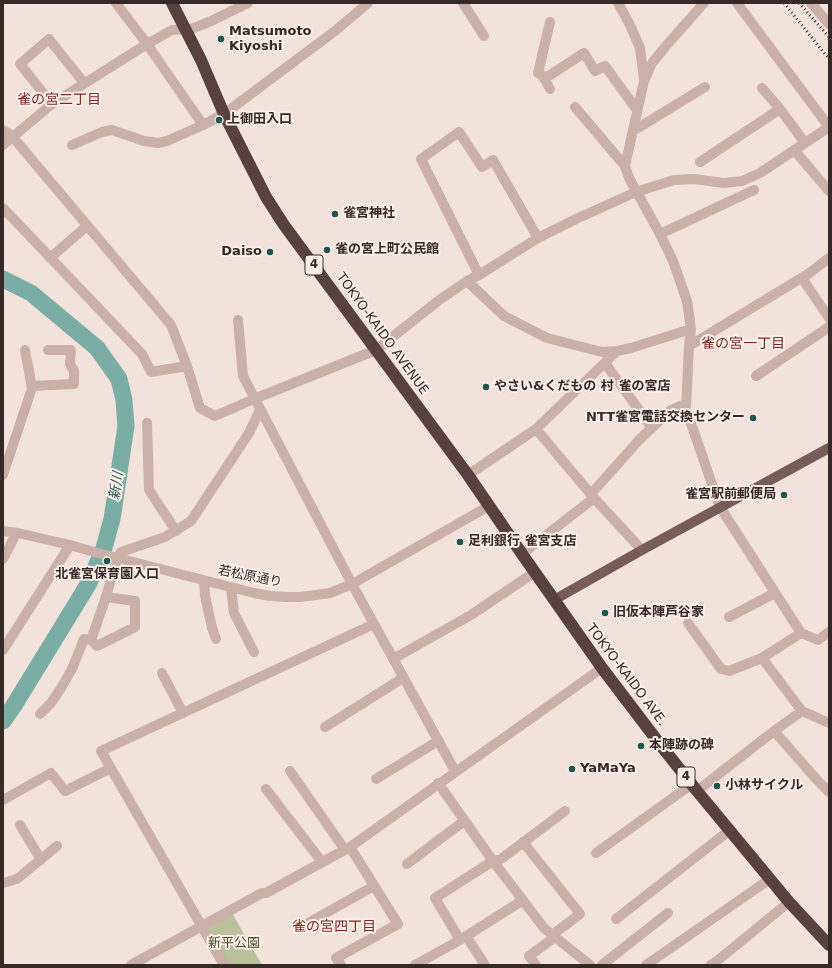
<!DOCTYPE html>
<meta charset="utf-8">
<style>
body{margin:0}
#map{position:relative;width:832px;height:968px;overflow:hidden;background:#f1e3dc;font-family:"DejaVu Sans",sans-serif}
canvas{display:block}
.frame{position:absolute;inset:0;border:4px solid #362a28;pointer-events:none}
</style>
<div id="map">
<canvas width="832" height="968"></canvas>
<div class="frame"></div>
</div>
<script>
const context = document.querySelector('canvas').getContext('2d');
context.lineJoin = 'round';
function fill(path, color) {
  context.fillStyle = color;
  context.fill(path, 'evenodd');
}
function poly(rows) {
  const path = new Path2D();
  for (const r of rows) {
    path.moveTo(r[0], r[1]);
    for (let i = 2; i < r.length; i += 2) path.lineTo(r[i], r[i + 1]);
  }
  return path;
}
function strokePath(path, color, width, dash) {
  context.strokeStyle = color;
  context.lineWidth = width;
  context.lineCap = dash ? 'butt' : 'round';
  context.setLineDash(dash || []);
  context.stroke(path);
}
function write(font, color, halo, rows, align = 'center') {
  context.font = font + ' "DejaVu Sans","Noto Sans JP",sans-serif';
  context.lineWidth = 4;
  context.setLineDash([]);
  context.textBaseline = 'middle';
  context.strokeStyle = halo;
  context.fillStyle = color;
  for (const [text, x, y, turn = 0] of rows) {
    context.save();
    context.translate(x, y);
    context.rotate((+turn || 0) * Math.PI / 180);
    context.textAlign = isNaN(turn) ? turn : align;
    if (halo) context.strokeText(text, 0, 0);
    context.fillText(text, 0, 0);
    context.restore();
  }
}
const green = poly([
 [232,913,262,965,229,965,208,928]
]);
const river = poly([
 [3,279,31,293,97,348,119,379,124,400,126,426,112,519,104,548,89,583,13,707,3,721]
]);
const minor = poly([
 [116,3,147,44,203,125],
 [463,3,484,36],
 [618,3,630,25,640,48,644,81],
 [704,3,666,46,652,63,644,81,625,166,629,178,660,234,673,261,687,301,691,329,689,346,686,409,720,507,801,633,762,658,802,711,829,723],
 [811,3,829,24],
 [544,79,584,53,595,71,605,66,637,110],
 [762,88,780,109,805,143],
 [550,89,543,76,538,73,550,22],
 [52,104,20,64,49,39,84,83],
 [575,107,625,166],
 [3,130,12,136,171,325,187,366,200,408,215,416,254,399,376,350,438,301,467,281,479,275,538,238,576,219,636,192,674,180,694,179,724,183,742,181,760,173,829,127,737,3],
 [633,131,705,87],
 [3,145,52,104,147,44,172,30,191,29,209,22,248,3],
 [72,145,102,132,112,130,144,141,158,143,167,141,203,125,224,114,335,31,368,3],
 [794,150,829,191],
 [700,162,780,109],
 [3,208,142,354,151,372,187,366],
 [660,234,754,190],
 [50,258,87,226],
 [479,275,421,159,459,132,482,167,493,160,538,238],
 [802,278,829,318],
 [467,281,504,316,547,338,602,352,617,351,631,348,691,329],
 [238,320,243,376,352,584,455,771],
 [689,346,808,274,829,258],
 [605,363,652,428],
 [756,376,829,327],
 [31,386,74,384,74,371,70,364,71,350,48,350],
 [147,423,149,490,176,531],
 [536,429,594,498,642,550],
 [3,475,32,388,25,350],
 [468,475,536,429,617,351],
 [591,494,639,440,671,410,686,404],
 [3,531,18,533,70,545,94,552,254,593,270,596,286,597,300,597,316,595,330,593,352,584,489,506],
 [522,554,594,498],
 [3,559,10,546,16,533],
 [204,581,205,595,212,628,216,639],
 [231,588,234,613,254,652],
 [729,617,775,593],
 [688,623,721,669,729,671,762,658],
 [801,633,818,640,829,632],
 [91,640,97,646,135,627,135,601,106,597],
 [3,650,70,545],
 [393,659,471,615,535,572],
 [162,673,183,713],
 [40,714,51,703,61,688,72,669,84,639,91,640,106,597,117,558,121,552,165,537,191,521,249,433,260,410],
 [325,727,403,678],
 [774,731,818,781,829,792],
 [290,771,345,850],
 [376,779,438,741],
 [438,783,493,861,544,928,555,937,590,965],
 [266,789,322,862],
 [697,791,774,731,802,711],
 [3,800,51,773,65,791,111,768],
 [20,825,41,860],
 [523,842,580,914,552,935],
 [596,853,692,784],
 [407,864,464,821],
 [3,883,17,879,57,846],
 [616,919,730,830],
 [301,927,374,886],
 [466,936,485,965],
 [460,940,435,898,493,861,501,859,565,811],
 [131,965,262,893,266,893,350,847,602,668],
 [224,965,101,751,374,624],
 [341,965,336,958,398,924,350,847],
 [415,965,460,940,523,900],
 [536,965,529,956,555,937],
 [602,965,668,913],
 [646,965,770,879],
 [711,965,717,961,789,902]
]);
const major = poly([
 [554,600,642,550,829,448]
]);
const highway = poly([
 [172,3,201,60,224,114,266,197,284,225,468,475,522,554,602,668,659,743,697,791,789,902,829,945]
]);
const rail = poly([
 [784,3,829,59],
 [799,3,829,37]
]);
const markers = [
 [221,39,4,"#1f564f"],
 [219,120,4,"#1f564f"],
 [335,214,4,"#1f564f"],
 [327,250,4,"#1f564f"],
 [270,252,4,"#1f564f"],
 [486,387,4,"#1f564f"],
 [753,418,4,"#1f564f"],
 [784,495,4,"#1f564f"],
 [460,542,4,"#1f564f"],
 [107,561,4,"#1f564f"],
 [605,613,4,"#1f564f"],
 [641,746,4,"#1f564f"],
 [572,769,4,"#1f564f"],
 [717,786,4,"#1f564f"]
];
const shields = [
 [314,265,18],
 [686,777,18]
];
const shieldNames = [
 ["4",314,265],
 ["4",686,777]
];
const poiNames = [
 ["Matsumoto",229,32],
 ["Kiyoshi",229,47],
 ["上御田入口",227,120],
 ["雀宮神社",343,214],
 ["雀の宮上町公民館",335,250],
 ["Daiso",262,252,"right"],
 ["やさい&くだもの 村 雀の宮店",494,387],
 ["NTT雀宮電話交換センター",745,418,"right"],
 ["雀宮駅前郵便局",776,495,"right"],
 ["足利銀行 雀宮支店",468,542],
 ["北雀宮保育園入口",107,575,"center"],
 ["旧仮本陣芦谷家",613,613],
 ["本陣跡の碑",649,746],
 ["YaMaYa",580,769],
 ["小林サイクル",725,786]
];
const streetNames = [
 ["TOKYO-KAIDO AVENUE",382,334,54],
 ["若松原通り",250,577,11],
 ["TOKYO-KAIDO AVE.",626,675,53]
];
const parkNames = [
 ["新平公園",234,944]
];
const neighbourhoodNames = [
 ["雀の宮二丁目",59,100],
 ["雀の宮一丁目",743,344],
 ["雀の宮四丁目",334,927]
];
const waterNames = [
 ["新川",117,486,-81]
];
fill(green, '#bbc09c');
strokePath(river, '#7cada5', 17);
strokePath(minor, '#c9b0a8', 10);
strokePath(major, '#775d5a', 10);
strokePath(highway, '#57423f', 12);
strokePath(rail, '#362a28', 3, [1, 3]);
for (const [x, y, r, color] of markers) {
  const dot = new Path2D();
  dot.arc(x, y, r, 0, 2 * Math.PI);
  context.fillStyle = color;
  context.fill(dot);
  strokePath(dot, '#f9eee8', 1.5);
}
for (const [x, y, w] of shields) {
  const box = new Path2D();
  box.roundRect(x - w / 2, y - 10, w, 20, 3);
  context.fillStyle = '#f9eee8';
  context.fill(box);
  strokePath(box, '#362a28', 1);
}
write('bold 12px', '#362a28', null, shieldNames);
write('bold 13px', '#362a28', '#f9eee8', poiNames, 'left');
write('13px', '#362a28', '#f9eee8', streetNames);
write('13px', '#4d532c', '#f9eee8', parkNames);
write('14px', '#832723', '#f9eee8', neighbourhoodNames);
write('italic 14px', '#1f564f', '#f9eee8', waterNames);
</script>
